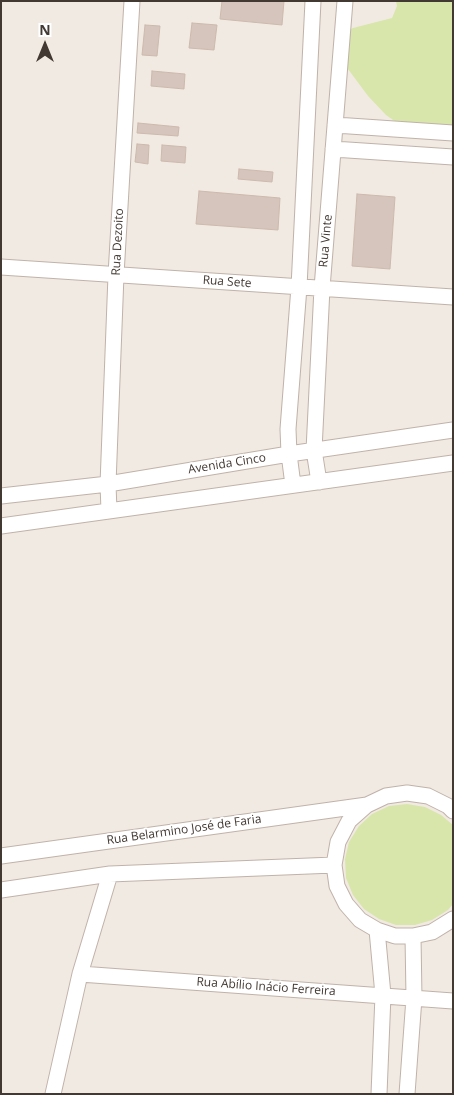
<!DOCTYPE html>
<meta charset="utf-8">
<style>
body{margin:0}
#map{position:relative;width:454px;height:1095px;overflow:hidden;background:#f1eae3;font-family:"Open Sans",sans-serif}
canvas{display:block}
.frame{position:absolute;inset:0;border:2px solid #433933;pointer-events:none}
.north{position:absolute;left:20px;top:20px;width:50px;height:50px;-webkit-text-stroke:4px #fff;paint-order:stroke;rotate:0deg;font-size:14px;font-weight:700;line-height:20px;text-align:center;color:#433933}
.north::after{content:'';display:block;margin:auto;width:18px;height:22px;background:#433933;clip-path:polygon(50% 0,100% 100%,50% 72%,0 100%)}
</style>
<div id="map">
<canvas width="454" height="1095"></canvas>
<div class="frame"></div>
<div class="north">N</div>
</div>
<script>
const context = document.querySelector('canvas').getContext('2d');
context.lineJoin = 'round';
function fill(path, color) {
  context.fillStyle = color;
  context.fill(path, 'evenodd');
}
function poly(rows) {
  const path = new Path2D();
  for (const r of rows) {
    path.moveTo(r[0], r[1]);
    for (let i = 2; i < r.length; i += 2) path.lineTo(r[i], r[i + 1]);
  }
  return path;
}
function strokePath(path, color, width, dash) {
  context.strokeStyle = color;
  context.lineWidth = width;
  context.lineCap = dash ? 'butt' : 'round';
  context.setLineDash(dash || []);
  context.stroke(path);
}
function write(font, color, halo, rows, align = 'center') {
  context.font = font + ' "Open Sans",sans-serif';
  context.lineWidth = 4;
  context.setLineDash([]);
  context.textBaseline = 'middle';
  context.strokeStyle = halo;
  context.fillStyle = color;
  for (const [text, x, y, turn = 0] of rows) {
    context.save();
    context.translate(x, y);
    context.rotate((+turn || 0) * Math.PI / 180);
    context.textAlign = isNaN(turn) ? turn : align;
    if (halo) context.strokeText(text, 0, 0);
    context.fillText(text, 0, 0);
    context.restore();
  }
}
const green = poly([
 [396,1,453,1,453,127,400,125,386,115,368,96,342,61,341,35,353,28,392,18,397,6],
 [407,804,425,807,441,815,453,825,453,904,448,910,432,920,415,925,396,925,379,919,364,909,353,895,346,878,345,859,349,842,359,826,372,814,389,806]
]);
const building = poly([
 [222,1,284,1,282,25,220,19,222,1],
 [192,23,217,25,214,50,189,48,192,23],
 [145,25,160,26,157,56,142,55,145,25],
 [152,71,185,74,184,89,151,86,152,71],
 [138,123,179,127,178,136,137,133,138,123],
 [137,144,149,145,148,164,135,162,137,144],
 [162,145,186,147,185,163,161,161,162,145],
 [239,169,273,172,272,182,238,179,239,169],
 [199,191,280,198,278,230,196,224,199,191],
 [357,194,395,197,390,269,352,266,357,194]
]);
const minor = poly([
 [335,125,453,133],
 [333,149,453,157],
 [1,267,453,297],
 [319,482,314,450,322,288,345,1],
 [293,485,289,454,288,429,299,287,313,1],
 [1,496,108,484,289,454,453,430],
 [109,511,108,484,116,275,132,1],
 [1,526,453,463],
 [453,811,448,806,428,796,407,793,386,796,367,805,349,821,338,842,334,865,337,886,346,904,360,920,377,930,395,936,413,936,432,932,453,919],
 [1,856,367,805],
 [1,890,110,874,334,865],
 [377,930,383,995,379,1094],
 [80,974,453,1001],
 [53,1094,80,974,110,874],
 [407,1094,414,998,413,936]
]);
const streetNames = [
 ["Rua Vinte",326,241,-85],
 ["Rua Dezoito",118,242,-87],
 ["Rua Sete",227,282,4],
 ["Avenida Cinco",227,464,-9],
 ["Rua Belarmino José de Faria",184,830,-8],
 ["Rua Abílio Inácio Ferreira",266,987,4]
];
fill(green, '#d9e6ab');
fill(building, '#d6c5bc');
strokePath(building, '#cdb9ac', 1);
strokePath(minor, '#c0b2a9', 17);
strokePath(minor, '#fff', 15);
write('12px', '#433933', '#fff', streetNames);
</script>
